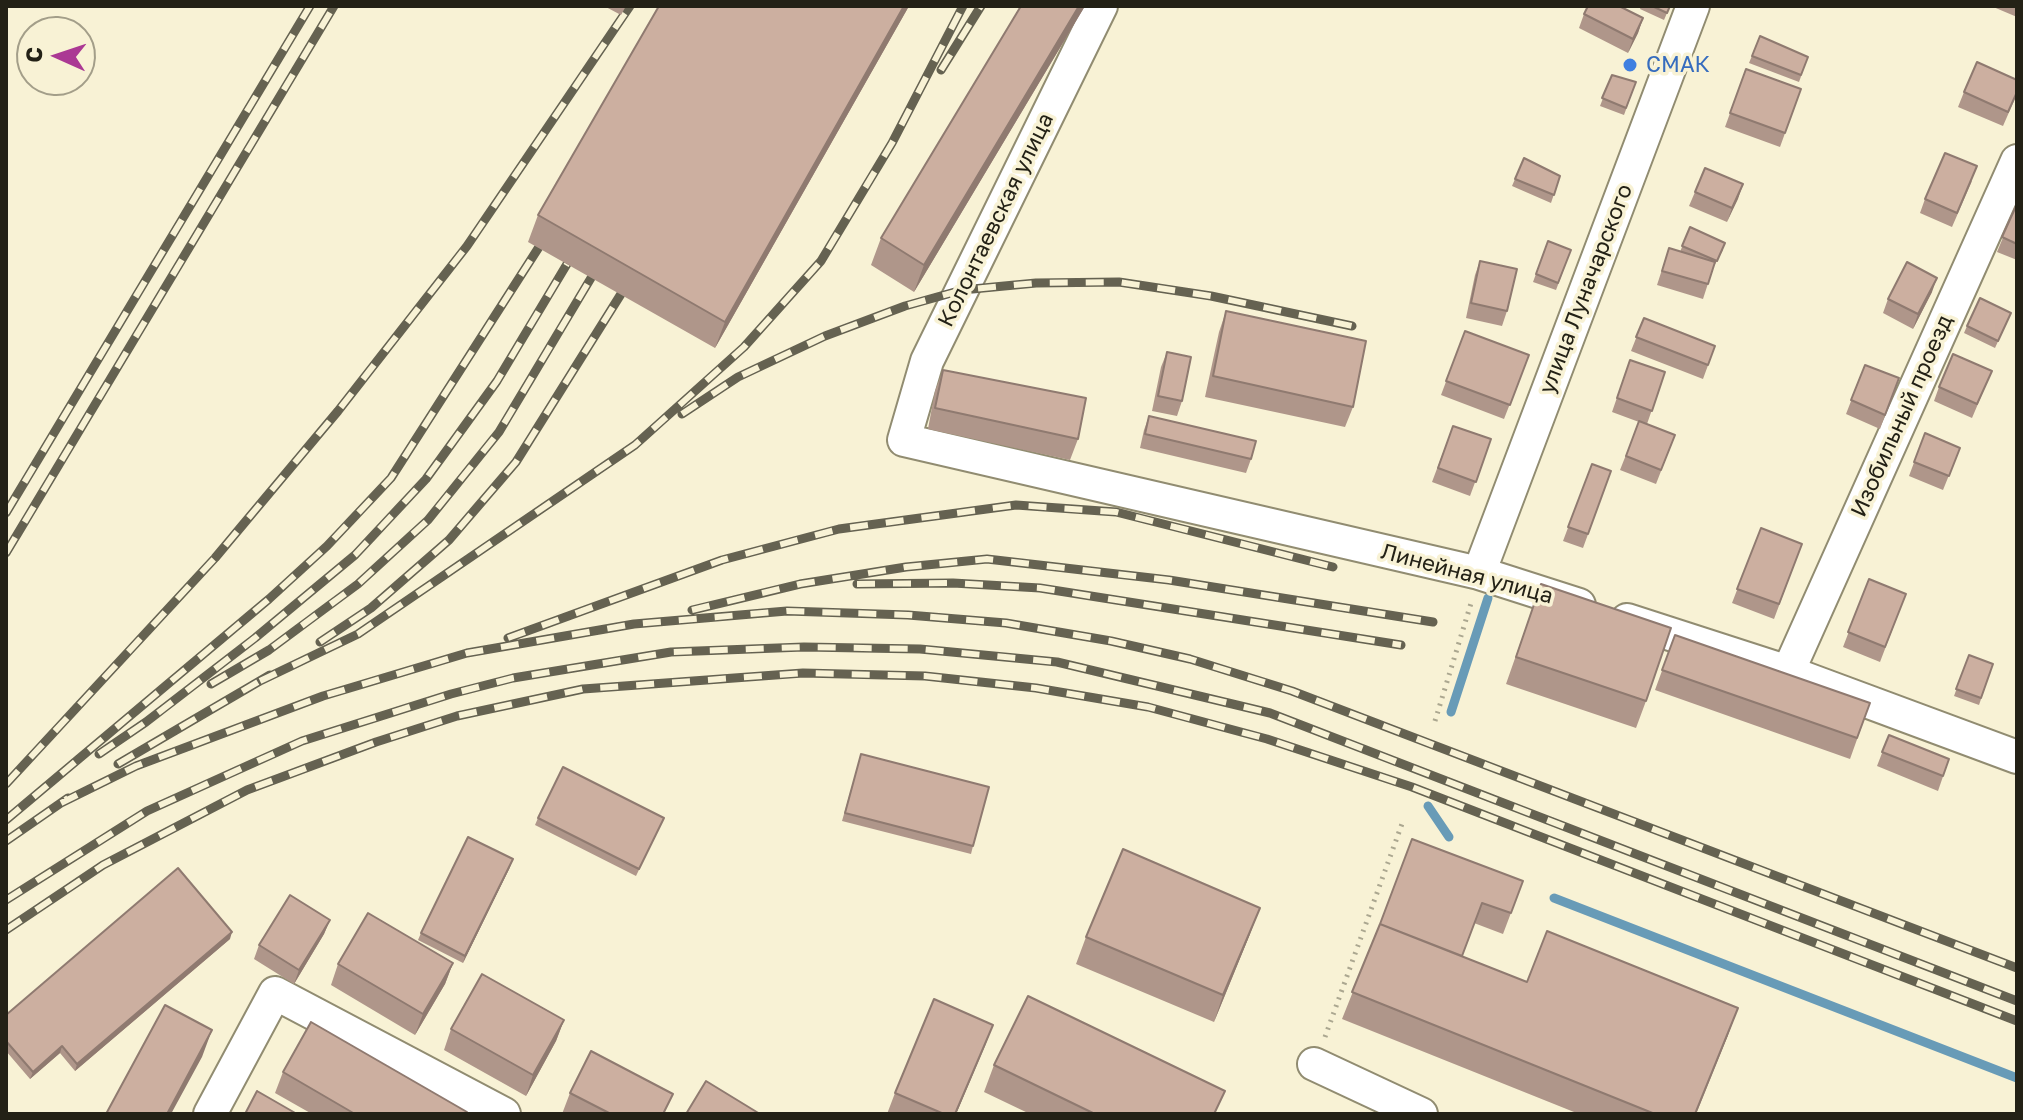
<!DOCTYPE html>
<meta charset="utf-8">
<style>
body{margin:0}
#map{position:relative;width:2023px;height:1120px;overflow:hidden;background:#f8f2d5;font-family:"Golos Text",sans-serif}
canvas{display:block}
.frame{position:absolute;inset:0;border:8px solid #232116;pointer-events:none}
.north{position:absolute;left:16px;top:16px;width:80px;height:80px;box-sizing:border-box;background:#f8f2d5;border:2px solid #a39e89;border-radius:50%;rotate:273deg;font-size:22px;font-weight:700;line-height:32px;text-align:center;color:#232116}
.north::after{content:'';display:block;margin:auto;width:28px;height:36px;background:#ab3994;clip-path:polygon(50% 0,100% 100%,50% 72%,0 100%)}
</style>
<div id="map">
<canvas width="2023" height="1120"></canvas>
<div class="frame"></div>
<div class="north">С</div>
</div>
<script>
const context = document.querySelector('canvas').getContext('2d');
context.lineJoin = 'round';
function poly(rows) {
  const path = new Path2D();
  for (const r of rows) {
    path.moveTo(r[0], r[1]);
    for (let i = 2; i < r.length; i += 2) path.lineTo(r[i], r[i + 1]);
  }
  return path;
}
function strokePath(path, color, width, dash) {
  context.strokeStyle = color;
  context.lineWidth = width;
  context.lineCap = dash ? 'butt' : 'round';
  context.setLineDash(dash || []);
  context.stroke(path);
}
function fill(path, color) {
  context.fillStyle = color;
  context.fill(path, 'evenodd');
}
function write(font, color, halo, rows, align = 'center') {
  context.font = font + ' "Golos Text",sans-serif';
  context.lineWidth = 7;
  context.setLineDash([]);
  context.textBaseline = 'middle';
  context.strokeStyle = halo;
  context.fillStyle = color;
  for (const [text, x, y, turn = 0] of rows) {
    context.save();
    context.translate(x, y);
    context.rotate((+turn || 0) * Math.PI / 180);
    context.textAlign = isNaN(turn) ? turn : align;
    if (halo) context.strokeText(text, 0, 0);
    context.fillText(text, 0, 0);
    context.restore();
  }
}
const stream = poly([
 [1451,712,1488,598],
 [1428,806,1449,837],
 [1554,898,2017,1078]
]);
const path = poly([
 [1435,721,1472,600],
 [1325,1037,1403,821]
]);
const minor = poly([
 [1101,6,927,361,904,440,1479,573,1579,605],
 [1479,573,1693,6],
 [1627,620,1788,672,2017,757],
 [1788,672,2017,161],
 [1314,1064,1421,1114],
 [210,1114,275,993,504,1114]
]);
const rail = poly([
 [941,70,981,6],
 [682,414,738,377,825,336,905,306,962,290,1036,283,1119,282,1211,296,1352,326],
 [6,513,310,6],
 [6,553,334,6],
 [857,584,953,583,1040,588,1401,645],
 [692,610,800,584,906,567,987,559,1169,580,1433,622],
 [508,638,722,560,839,529,1016,505,1116,512,1333,567],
 [320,642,371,608,449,540,516,462,621,294],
 [260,681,358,634,635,445,744,347,821,261,892,143,963,6],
 [211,684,269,650,358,584,428,520,499,432,591,278],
 [99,754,146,722,255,638,355,555,426,479,497,381,567,264],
 [118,764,270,675],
 [6,784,215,558,338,411,467,246,630,6],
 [61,803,136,766,323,696,467,653,634,624,787,611,908,615,1006,623,1111,641,1190,659,1292,691,2017,968],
 [6,820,269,599,327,546,391,478,539,247],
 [6,841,68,798],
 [6,900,147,811,302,741,451,694,513,678,671,652,804,647,920,649,1057,662,1270,713,2017,1001],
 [6,930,103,865,247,790,376,742,457,716,583,689,803,673,925,676,1036,688,1148,707,1267,739,1412,787,2017,1021]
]);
const wall = poly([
 [604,6,626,6,621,15],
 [909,6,715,348,528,242,538,215],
 [1021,6,1085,6,914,292,871,265,881,238],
 [1641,6,1670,6,1664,20,1640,9],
 [1991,6,2017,6,2017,17],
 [1584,14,1643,18,1638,33,1628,53,1579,28],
 [1760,36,1808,57,1799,82,1749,63],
 [1746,69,1801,89,1780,147,1725,127],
 [1612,75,1636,82,1624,115,1600,106],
 [1964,92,2017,94,2003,126,1958,107],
 [1524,158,1560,176,1551,203,1512,186],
 [1972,181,1952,227,1920,213,1925,199],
 [1743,184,1727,222,1689,206,1695,192],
 [2017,204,2017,260,1997,252],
 [1690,227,1723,250,1713,268,1703,299,1657,285,1669,248,1680,252],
 [1548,241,1571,250,1556,290,1533,282],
 [1480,261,1507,311,1502,326,1466,318,1475,275],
 [1932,292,1913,329,1883,313,1888,299],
 [1226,311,1353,407,1345,427,1205,397,1219,332],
 [2011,313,1995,348,1964,333,1967,326],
 [1644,318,1715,346,1703,379,1631,351],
 [1465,331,1529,355,1504,419,1441,395],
 [1167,352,1182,401,1177,416,1152,411,1161,367],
 [1630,360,1665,372,1647,424,1675,435,1656,484,1620,470,1639,422,1612,412],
 [1865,365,1899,378,1880,429,1846,414],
 [943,370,1078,439,1070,460,928,429,935,391],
 [1992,371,1972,418,1934,401,1939,387],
 [1149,416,1251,459,1246,473,1140,448,1144,430],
 [1453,426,1491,439,1470,496,1432,482],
 [1925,433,1960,448,1943,490,1909,476],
 [1592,464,1611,471,1583,548,1563,541],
 [1761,528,1802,544,1774,619,1732,603],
 [1869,579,1906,594,1880,662,1843,647],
 [1541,584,1646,701,1636,728,1506,684],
 [1675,635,1870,703,1850,759,1655,690],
 [1969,655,1993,664,1979,705,1954,696],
 [1889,735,1949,759,1938,791,1877,766],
 [861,754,973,846,971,854,842,821],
 [538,818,664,818,636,876,535,825],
 [510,867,463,963,418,940,421,933],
 [1523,881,1503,934,1474,923,1462,956,1527,982,1728,1035,1696,1114,1579,1114,1342,1019,1380,924],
 [330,920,324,934,294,984,254,959,259,945],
 [1250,934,1214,1022,1076,964,1086,937],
 [230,939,75,1071,60,1053,30,1079,6,1051,6,1015],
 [453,963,445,984,415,1035,331,985,338,964],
 [564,1020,556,1041,526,1096,444,1050,451,1029],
 [993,1025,956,1114,887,1114,895,1093],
 [994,1065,1217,1114,1030,1114,984,1092],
 [283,1072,466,1114,312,1114,275,1093],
 [570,1093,666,1114,562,1114]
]);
const shadedWall = poly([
 [904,6,909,6,715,348,725,322],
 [1079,6,1085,6,914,292,924,265],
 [1643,18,1638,33,1628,53,1633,39],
 [1743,184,1738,199,1727,222,1732,208],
 [1937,278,1932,292,1913,329,1918,314],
 [513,859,510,867,463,963,465,956],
 [1260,908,1250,934,1214,1022,1223,995],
 [330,920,324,934,294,984,299,970],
 [232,932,230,939,75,1071,77,1064],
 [453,963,445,984,415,1035,423,1014],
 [1738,1008,1728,1035,1695,1114],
 [564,1020,556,1041,526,1096,533,1075],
 [993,1025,985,1046,956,1114,955,1114],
 [212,1030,202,1057,171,1114,167,1114],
 [62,1046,60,1053,30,1079,33,1072]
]);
const building = poly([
 [659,6,904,6,725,322,538,215,659,6],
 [1021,6,1079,6,924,265,881,238,1021,6],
 [1588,6,1619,6,1643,18,1633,39,1584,14,1588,6],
 [1652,6,1670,6,1667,13,1652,6],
 [1760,36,1808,57,1801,75,1752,56,1760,36],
 [1977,62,2017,80,2017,92,2008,112,1964,92,1977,62],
 [1746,69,1801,89,1785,133,1730,113,1746,69],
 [1612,75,1636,82,1626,108,1602,98,1612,75],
 [1945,153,1977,166,1957,213,1925,199,1945,153],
 [1524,158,1560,176,1554,195,1515,179,1524,158],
 [1705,168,1743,184,1732,208,1695,192,1705,168],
 [2017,204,2017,244,2002,237,2017,204],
 [1690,227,1725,243,1717,261,1682,246,1690,227],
 [1548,241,1571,250,1558,283,1536,274,1548,241],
 [1669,248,1715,262,1708,284,1662,271,1669,248],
 [1480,261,1517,269,1507,311,1471,303,1480,261],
 [1907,262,1937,278,1918,314,1888,299,1907,262],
 [1980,298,2011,313,1998,341,1967,326,1980,298],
 [1226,311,1366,341,1353,407,1213,376,1226,311],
 [1644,318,1715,346,1708,365,1636,337,1644,318],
 [1465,331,1529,355,1510,405,1446,381,1465,331],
 [1167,352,1191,357,1182,401,1158,396,1167,352],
 [1953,354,1992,371,1977,404,1939,387,1953,354],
 [1630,360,1665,372,1652,411,1617,398,1630,360],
 [1865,365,1899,378,1885,415,1851,400,1865,365],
 [943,370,1086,398,1078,439,935,408,943,370],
 [1149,416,1256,441,1251,459,1145,434,1149,416],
 [1639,421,1675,435,1661,470,1626,456,1639,421],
 [1453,426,1491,439,1476,482,1438,468,1453,426],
 [1925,433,1960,448,1949,476,1914,462,1925,433],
 [1592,464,1611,471,1588,534,1568,527,1592,464],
 [1761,528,1802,544,1779,604,1737,589,1761,528],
 [1869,579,1906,594,1885,647,1848,632,1869,579],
 [1541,584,1671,628,1646,701,1516,657,1541,584],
 [1675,635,1870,703,1857,738,1662,670,1675,635],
 [1969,655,1993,664,1981,698,1956,689,1969,655],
 [1889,735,1949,759,1943,776,1882,752,1889,735],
 [861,754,989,787,973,846,845,813,861,754],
 [563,767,664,818,639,869,538,818,563,767],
 [468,837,513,859,465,956,421,933,468,837],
 [1412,839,1523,881,1511,913,1482,903,1462,956,1380,924,1412,839],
 [1123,849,1260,908,1223,995,1086,937,1123,849],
 [178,868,232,932,77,1064,62,1046,33,1072,6,1041,6,1015,178,868],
 [290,895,330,920,299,970,259,945,290,895],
 [368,913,453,963,423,1014,338,964,368,913],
 [1380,924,1527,982,1547,931,1738,1008,1695,1114,1655,1114,1352,992,1380,924],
 [482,974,564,1020,533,1075,451,1029,482,974],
 [1028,996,1225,1091,1214,1114,1095,1114,994,1065,1028,996],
 [934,999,993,1025,955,1114,944,1114,895,1093,934,999],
 [165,1005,212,1030,167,1114,106,1114,165,1005],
 [311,1022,467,1112,466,1114,355,1114,283,1072,311,1022],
 [591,1051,673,1094,663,1114,611,1114,570,1093,591,1051],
 [706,1081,760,1114,686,1114,706,1081],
 [257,1091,297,1114,245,1114,257,1091]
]);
const markers = [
 [1630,65,8,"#3f7fe0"]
];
const shopNames = [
 ["СМАК",1646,65]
];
const streetNames = [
 ["Колонтаевская улица",996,220,-64],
 ["улица Луначарского",1586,289,-69],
 ["Изобильный проезд",1902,416,-66],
 ["Линейная улица",1467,574,15]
];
strokePath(stream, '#689bb7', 9);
strokePath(minor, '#918c71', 36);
strokePath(path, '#aba790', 5, [2, 6]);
strokePath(minor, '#fff', 32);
strokePath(rail, '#656251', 9);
strokePath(rail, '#f8f2d5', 6, [18]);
fill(wall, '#af968a');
fill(shadedWall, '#8f7a70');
fill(building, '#ccafa0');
strokePath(building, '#8f7a70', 2);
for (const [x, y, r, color] of markers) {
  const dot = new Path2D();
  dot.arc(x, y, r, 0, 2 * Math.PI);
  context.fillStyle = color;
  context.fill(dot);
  strokePath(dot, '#f8f2d5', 3);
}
write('22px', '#366cbe', '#f8f2d5', shopNames, 'left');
write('22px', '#232116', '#f8f2d5', streetNames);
</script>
